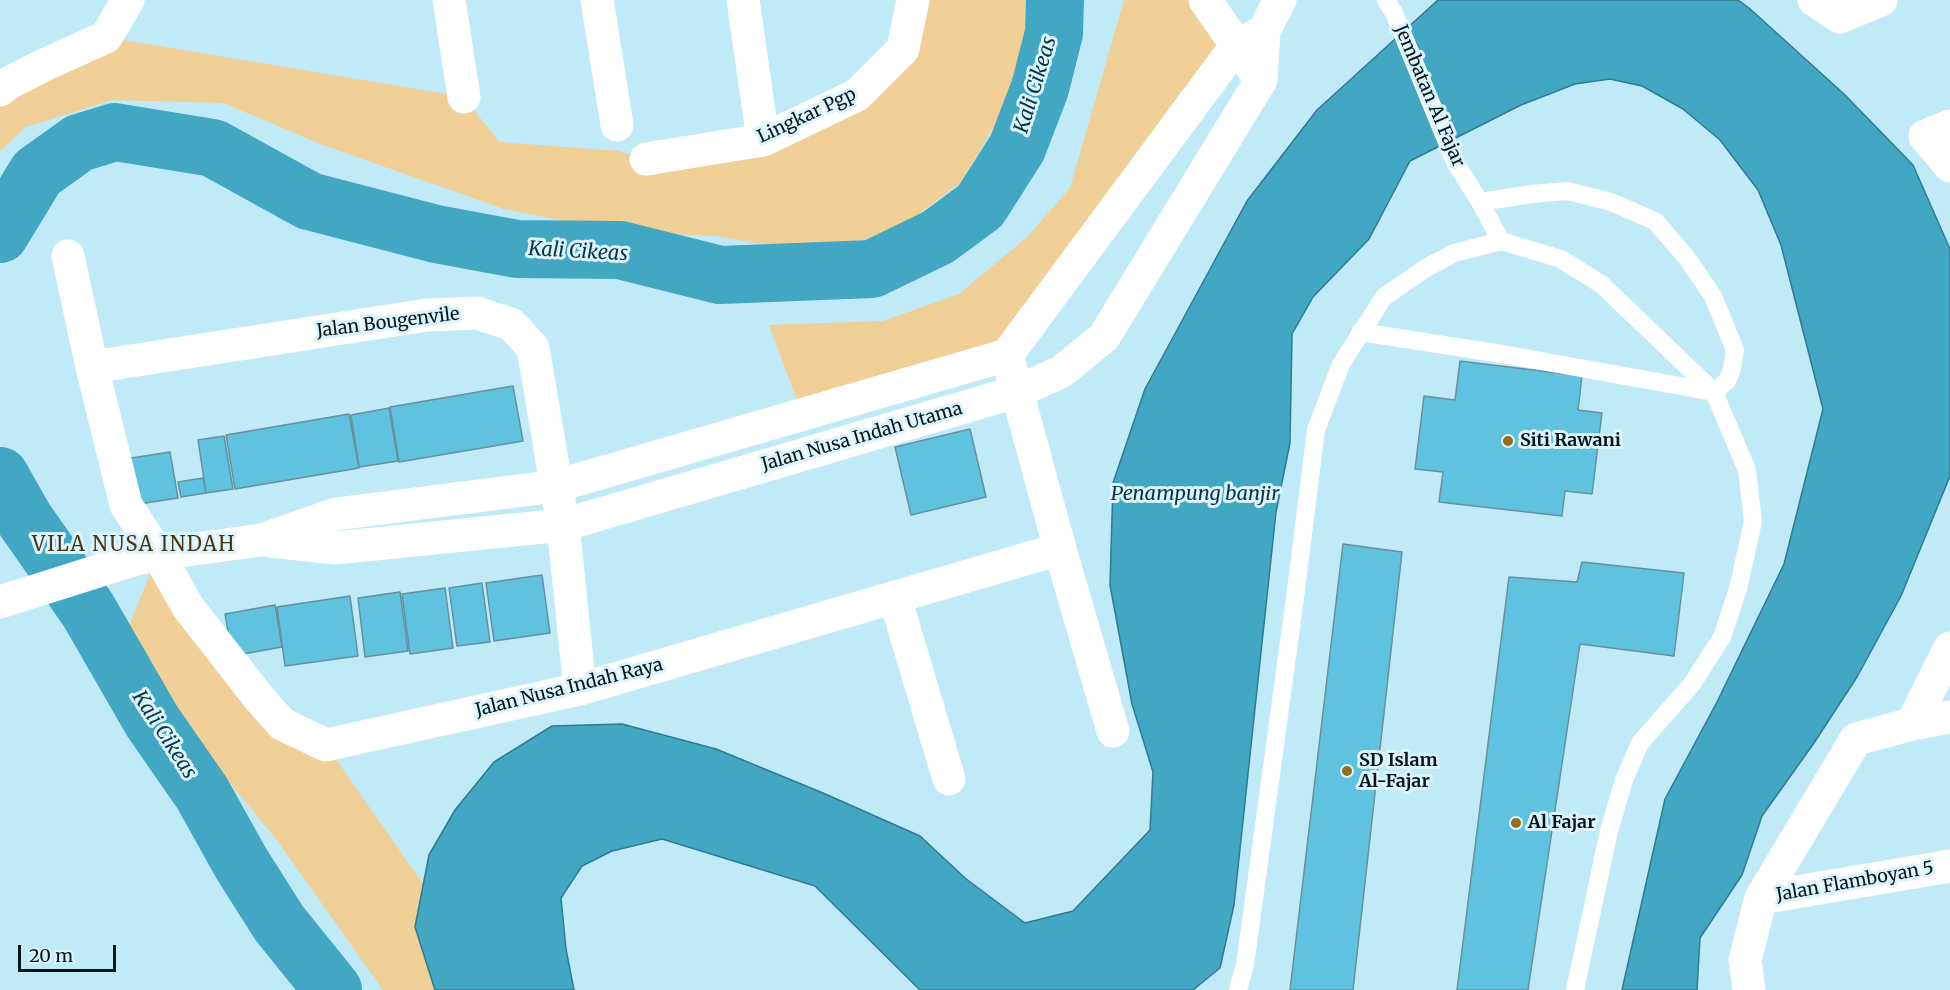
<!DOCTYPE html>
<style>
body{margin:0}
#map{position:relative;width:1950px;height:990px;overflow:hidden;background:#c0eaf8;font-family:Merriweather,serif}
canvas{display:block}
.scale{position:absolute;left:18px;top:945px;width:98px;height:27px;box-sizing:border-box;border:3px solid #06151a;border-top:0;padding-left:8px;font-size:18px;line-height:21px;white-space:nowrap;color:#06151a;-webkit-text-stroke:4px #dbf4fd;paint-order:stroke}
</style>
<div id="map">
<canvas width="1950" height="990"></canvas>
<div class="scale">20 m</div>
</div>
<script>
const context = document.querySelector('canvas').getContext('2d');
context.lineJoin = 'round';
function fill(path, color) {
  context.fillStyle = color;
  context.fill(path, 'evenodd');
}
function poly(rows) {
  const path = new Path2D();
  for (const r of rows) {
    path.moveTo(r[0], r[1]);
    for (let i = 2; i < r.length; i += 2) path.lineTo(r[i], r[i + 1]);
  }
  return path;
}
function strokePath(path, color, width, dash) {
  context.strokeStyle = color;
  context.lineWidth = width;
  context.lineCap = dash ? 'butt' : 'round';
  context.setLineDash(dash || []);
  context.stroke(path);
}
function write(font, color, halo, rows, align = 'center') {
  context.font = font + ' Merriweather,serif';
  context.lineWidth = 6;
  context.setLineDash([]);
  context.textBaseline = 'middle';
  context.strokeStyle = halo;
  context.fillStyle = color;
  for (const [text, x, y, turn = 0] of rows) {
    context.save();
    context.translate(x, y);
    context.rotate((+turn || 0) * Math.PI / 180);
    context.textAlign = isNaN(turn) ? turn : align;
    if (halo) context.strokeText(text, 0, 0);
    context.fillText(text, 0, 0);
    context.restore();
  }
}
const green = poly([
 [913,0,1028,0,1030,17,1005,108,960,183,894,233,806,251,715,236,621,232,504,209,323,145,223,103,112,100,26,127,0,151,0,90,106,37,464,97,499,142,619,151,646,159,857,95],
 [1124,0,1210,0,1236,46,1007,355,802,414,769,325,883,321,959,294,1027,237,1070,188],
 [158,554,188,607,326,745,423,884,415,927,435,990,383,990,276,839,178,720,125,636]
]);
const water = poly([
 [1438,0,1738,0,1749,8,1844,94,1913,165,1950,249,1950,476,1901,596,1857,677,1814,743,1762,816,1742,875,1700,938,1697,990,1622,990,1665,799,1717,702,1784,564,1823,409,1781,245,1758,190,1720,140,1683,109,1642,86,1610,79,1575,84,1521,105,1410,161,1369,239,1313,297,1292,334,1290,443,1276,512,1234,905,1220,968,1193,990,920,990,815,886,662,839,612,851,582,866,561,898,566,949,574,990,435,990,415,927,429,855,455,810,494,762,552,726,622,724,716,749,823,793,920,836,965,878,1025,923,1073,911,1150,830,1153,772,1132,704,1110,585,1113,483,1145,389,1247,201,1317,110,1438,0]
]);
const river = poly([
 [0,234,37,173,79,143,115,132,213,148,309,201,436,234,517,249,620,250,720,275,872,269,938,237,980,206,1017,148,1040,88,1054,33,1055,0],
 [0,476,25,520,88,610,152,721,202,793,241,863,279,923,333,990]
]);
const building = poly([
 [1460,361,1582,376,1578,410,1602,413,1592,494,1565,491,1562,516,1439,502,1443,472,1415,469,1424,396,1455,400,1460,361],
 [513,386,523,441,399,462,390,407,513,386],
 [389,408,398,461,359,467,351,415,389,408],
 [349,414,359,468,235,489,226,435,349,414],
 [970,429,986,497,911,515,895,447,970,429],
 [224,436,233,489,206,493,198,440,224,436],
 [170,452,178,498,133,505,125,459,170,452],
 [203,478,206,493,181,497,178,482,203,478],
 [1343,544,1402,552,1353,990,1290,990,1343,544],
 [1582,562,1684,573,1674,656,1580,644,1528,990,1457,990,1509,577,1577,582,1582,562],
 [542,575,550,633,494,641,486,583,542,575],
 [482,583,490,642,457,646,449,588,482,583],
 [445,588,453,648,410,654,402,594,445,588],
 [400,592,408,651,365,657,358,598,400,592],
 [350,596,358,656,285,666,277,607,350,596],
 [275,605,282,647,232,656,225,614,275,605]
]);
const lane = poly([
 [1386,0,1394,13,1456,164,1480,202,1501,241],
 [1480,202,1532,194,1567,191,1611,202,1655,221,1687,258,1713,296,1735,350,1732,369,1727,381,1714,392],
 [1360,332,1502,354,1714,392],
 [1238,990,1245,965,1295,598,1316,430,1341,364,1384,297,1426,268,1454,253,1501,241,1561,259,1601,284,1714,392,1747,470,1753,521,1738,589,1722,637,1692,684,1640,743,1624,780,1609,831,1575,990]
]);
const street = poly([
 [449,0,464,97],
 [597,0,617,125],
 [743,0,763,140],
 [1205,0,1253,69],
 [1814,0,1840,17,1881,0],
 [0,90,11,82,44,65,106,37,128,0],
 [1950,126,1925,136,1950,166],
 [646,159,763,140,857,95,903,49,913,0],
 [68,256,92,367,126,505,158,554,188,607,259,698,282,724,326,745,580,689,1060,549],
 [1007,355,1060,549,1113,731],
 [92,367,427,315,477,313,511,324,533,348,563,525,580,689],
 [895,598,949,779],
 [1912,724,1950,717],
 [1761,898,1950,866],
 [1749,990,1745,960,1761,898,1856,739,1912,724,1950,648]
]);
const secondary = poly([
 [271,541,335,548,563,525,1016,392,1061,372,1104,337,1261,80,1264,31,1280,0],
 [0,602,133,560,158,554,261,540,336,514,556,486,1007,355,1236,46,1264,31]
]);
const markers = [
 [1508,441,6,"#966e18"],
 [1347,771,6,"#966e18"],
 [1516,823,6,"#966e18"]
];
const streetNames = [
 ["Jembatan Al Fajar",1429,96,67],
 ["Lingkar Pgp",807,116,-25],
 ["Jalan Bougenvile",388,323,-7],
 ["Jalan Nusa Indah Utama",862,437,-16],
 ["Jalan Nusa Indah Raya",569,688,-14],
 ["Jalan Flamboyan 5",1855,882,-10]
];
const poiNames = [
 ["Siti Rawani",1520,441],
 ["SD Islam",1359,761],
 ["Al-Fajar",1359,782],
 ["Al Fajar",1528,823]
];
const waterNames = [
 ["Kali Cikeas",1036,85,-73],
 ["Kali Cikeas",578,252,3],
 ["Penampung banjir",1195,494],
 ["Kali Cikeas",164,735,57]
];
const neighbourhoodNames = [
 ["VILA NUSA INDAH",134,545]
];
fill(green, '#f0d097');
fill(water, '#42a7c3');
strokePath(water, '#307b90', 1.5);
strokePath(river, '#42a7c3', 58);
fill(building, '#5fc2de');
strokePath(building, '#68909d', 1.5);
strokePath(lane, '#fff', 18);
strokePath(street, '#fff', 33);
strokePath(secondary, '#fff', 33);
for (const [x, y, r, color] of markers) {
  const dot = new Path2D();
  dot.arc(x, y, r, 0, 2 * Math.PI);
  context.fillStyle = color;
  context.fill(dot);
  strokePath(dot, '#dbf4fd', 2);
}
write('18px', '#06151a', '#dbf4fd', streetNames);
write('bold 18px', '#06151a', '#dbf4fd', poiNames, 'left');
write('italic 20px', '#063642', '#dbf4fd', waterNames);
context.letterSpacing = '1.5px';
write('20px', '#49360f', '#dbf4fd', neighbourhoodNames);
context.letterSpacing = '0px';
</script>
